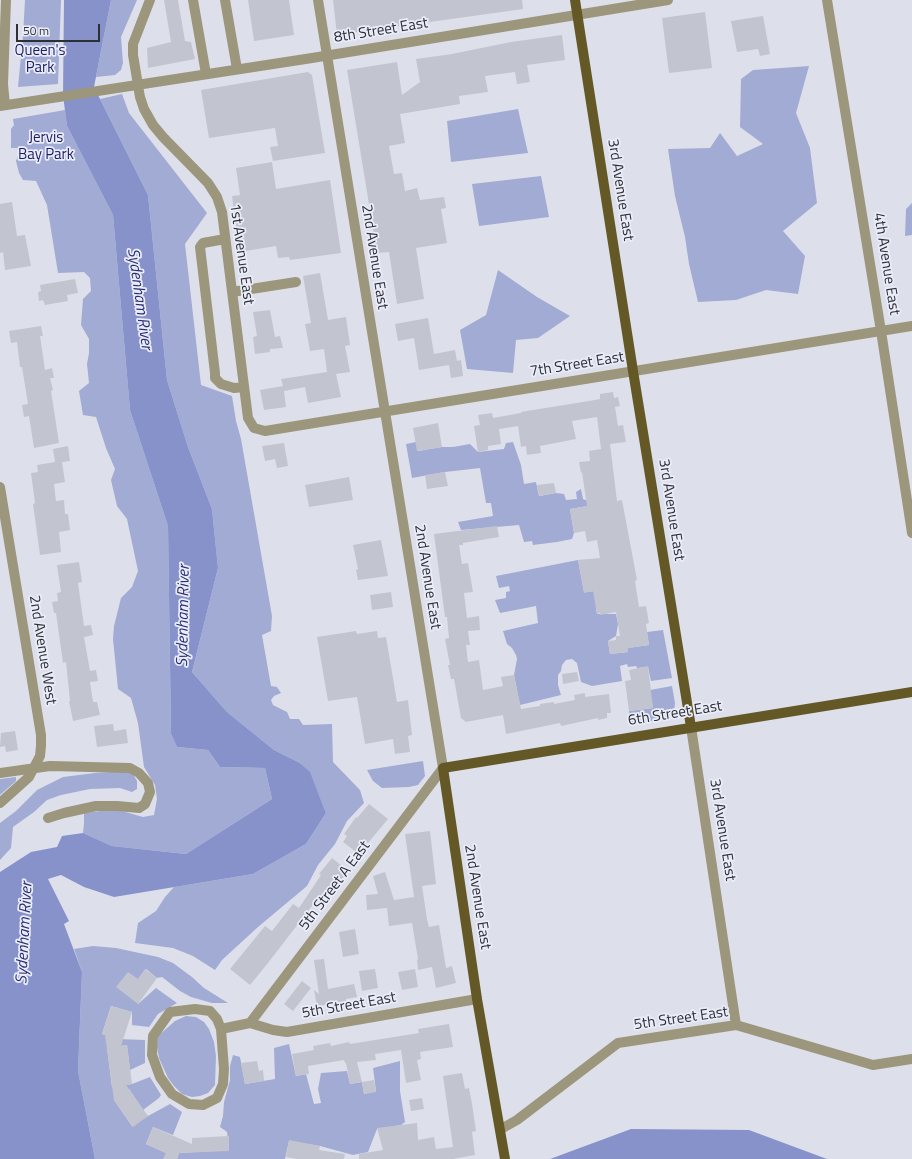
<!DOCTYPE html>
<style>
body{margin:0}
#map{position:relative;width:912px;height:1159px;overflow:hidden;background:#dde0eb;font-family:"Titillium Web",sans-serif}
canvas{display:block}
.scale{position:absolute;left:16px;top:24px;width:84px;height:18px;box-sizing:border-box;border:2px solid #2e2f33;border-top:0;padding-left:5px;font-size:12px;line-height:14px;white-space:nowrap;color:#2e2f33;-webkit-text-stroke:3px #eaedf9;paint-order:stroke}
</style>
<div id="map">
<canvas width="912" height="1159"></canvas>
<div class="scale">50 m</div>
</div>
<script>
const context = document.querySelector('canvas').getContext('2d');
context.lineJoin = 'round';
function fill(path, color) {
  context.fillStyle = color;
  context.fill(path, 'evenodd');
}
function poly(rows) {
  const path = new Path2D();
  for (const r of rows) {
    path.moveTo(r[0], r[1]);
    for (let i = 2; i < r.length; i += 2) path.lineTo(r[i], r[i + 1]);
  }
  return path;
}
function strokePath(path, color, width, dash) {
  context.strokeStyle = color;
  context.lineWidth = width;
  context.lineCap = dash ? 'butt' : 'round';
  context.setLineDash(dash || []);
  context.stroke(path);
}
function write(font, color, halo, rows, align = 'center') {
  context.font = font + ' "Titillium Web",sans-serif';
  context.lineWidth = 3.5;
  context.setLineDash([]);
  context.textBaseline = 'middle';
  context.strokeStyle = halo;
  context.fillStyle = color;
  for (const [text, x, y, turn = 0] of rows) {
    context.save();
    context.translate(x, y);
    context.rotate((+turn || 0) * Math.PI / 180);
    context.textAlign = isNaN(turn) ? turn : align;
    if (halo) context.strokeText(text, 0, 0);
    context.fillText(text, 0, 0);
    context.restore();
  }
}
const green = poly([
 [25,0,61,0,58,84,18,87,23,36],
 [111,0,137,0,121,37,123,63,121,70,115,75,96,77],
 [809,66,796,113,810,148,817,203,783,231,805,256,798,294,766,290,736,300,698,302,689,264,685,237,675,196,668,149,710,148,720,133,737,156,763,144,740,127,741,79,753,70],
 [122,94,129,113,207,213,185,244,201,385,232,396,236,421,241,439,272,616,271,631,262,635,271,686,277,687,281,693,274,696,271,700,273,705,287,712,290,719,299,719,303,725,332,724,333,762,360,790,364,803,347,821,335,844,318,865,307,886,258,927,222,960,215,970,193,956,173,948,135,943,138,923,156,911,165,897,174,887,253,874,306,844,326,813,310,773,300,763,274,750,227,712,192,672,218,568,212,509,188,447,167,380,148,195,100,99],
 [518,109,528,153,451,162,447,121],
 [65,110,67,126,113,215,130,410,168,526,171,734,177,747,208,750,220,767,265,768,272,799,186,854,112,846,83,833,84,823,84,813,109,810,122,811,143,817,154,815,157,799,155,785,144,767,138,723,131,698,118,689,113,639,114,626,121,598,132,587,138,571,127,519,117,506,111,480,115,469,106,448,96,417,83,415,79,391,89,383,87,364,89,353,89,339,81,325,83,299,91,291,90,278,84,272,58,273,47,205,36,181,23,180,19,173,16,161,19,153,17,148,11,148,11,129,14,125,13,119],
 [541,176,549,217,479,226,472,184],
 [912,203,912,235,905,236,906,209],
 [498,270,537,297,570,316,538,338,516,340,513,373,467,369,460,330,486,315],
 [416,442,418,451,442,447,453,447,470,444,478,452,504,449,506,443,513,442,521,465,524,484,536,482,539,496,556,493,564,494,566,500,577,499,576,492,581,489,583,499,588,501,588,506,570,509,574,533,572,539,557,542,533,545,532,541,524,542,519,525,461,530,458,522,493,516,491,503,486,503,480,468,445,472,412,478,406,444],
 [578,560,584,592,596,591,598,607,596,608,597,614,616,614,618,624,616,636,608,641,610,654,628,652,628,648,649,645,647,632,663,630,672,678,651,681,648,667,637,668,636,666,628,667,627,664,620,666,622,681,592,686,581,682,577,663,572,659,566,660,562,665,561,671,558,675,558,685,561,695,520,705,514,675,517,659,516,655,512,648,507,644,503,631,538,623,536,606,500,613,495,600,506,598,506,592,510,591,509,586,499,588,496,576],
 [672,686,675,703,674,712,669,718,631,725,629,711,653,708,650,690],
 [423,761,425,776,418,785,409,787,382,788,373,781,367,770],
 [125,771,133,774,137,781,137,789,132,792,120,788,90,789,61,795,47,800,34,812,13,827,11,848,0,860,0,823,16,811,37,790,63,777,95,773],
 [16,777,16,781,0,795,0,779],
 [93,946,116,948,158,957,173,963,192,977,204,988,228,1003,212,1003,191,997,180,991,162,977,157,978,146,969,138,979,138,1004,156,988,177,1003,158,1014,149,1027,132,1025,132,1012,111,1006,102,1034,118,1039,145,1040,145,1063,130,1070,127,1045,107,1048,112,1087,132,1084,150,1077,161,1095,159,1098,143,1110,129,1089,114,1100,132,1126,148,1116,170,1104,182,1112,173,1135,153,1127,146,1144,166,1153,165,1159,95,1159,78,1071,82,972,74,949],
 [186,1016,196,1017,204,1022,209,1029,214,1042,216,1056,215,1085,208,1093,200,1096,192,1097,182,1094,174,1086,168,1078,159,1058,157,1047,158,1036,175,1021],
 [289,1044,296,1076,306,1074,314,1104,321,1103,318,1089,321,1073,347,1071,350,1084,362,1082,364,1094,376,1091,373,1068,400,1061,400,1091,405,1122,401,1125,377,1129,368,1152,353,1155,320,1146,289,1141,285,1159,177,1159,179,1153,229,1150,227,1132,220,1127,223,1116,224,1102,230,1080,230,1066,233,1055,240,1057,245,1084,275,1079,274,1048]
]);
const water = poly([
 [64,0,111,0,94,87,148,195,167,380,188,447,212,509,218,568,192,672,227,712,274,750,300,763,310,772,326,813,306,844,253,874,114,897,84,887,61,875,48,879,69,921,64,924,82,972,78,1071,95,1159,0,1159,0,872,31,852,57,847,62,836,83,833,112,846,186,854,272,799,265,768,220,767,208,750,177,747,171,734,168,526,130,410,113,215,67,126,63,95],
 [631,1129,749,1130,827,1159,550,1159]
]);
const building = poly([
 [164,0,178,0,185,41,191,42,195,59,148,68,147,48,171,42],
 [248,0,289,0,294,35,254,41],
 [333,0,522,0,523,9,337,35],
 [705,12,712,68,669,73,662,18],
 [763,16,770,54,760,56,758,49,737,52,731,21],
 [562,35,565,60,527,65,530,82,517,84,515,72,485,76,488,92,459,96,460,104,400,114,405,143,389,146,394,174,402,173,405,191,417,188,420,200,444,197,446,208,441,209,447,243,416,248,424,299,397,304,389,252,377,253,347,70,397,62,402,95,420,82,416,59,452,54,511,42],
 [308,72,312,75,325,153,273,161,270,147,278,146,275,128,209,138,201,90],
 [272,162,276,189,330,180,341,253,290,260,289,257,278,258,276,246,239,252,232,196,240,195,236,168],
 [12,202,17,236,25,235,31,266,5,270,3,252,0,253,0,204],
 [320,273,328,320,346,317,350,345,345,346,350,372,336,374,341,397,308,403,305,387,284,391,286,407,264,410,260,390,283,386,281,379,327,372,324,349,310,351,305,324,311,323,303,276],
 [75,279,78,293,67,295,68,301,45,305,43,300,39,301,38,292,41,291,40,285],
 [270,310,275,337,280,336,283,348,270,349,270,352,255,354,253,337,257,336,253,312],
 [428,318,434,354,455,350,457,361,461,360,463,376,451,378,449,365,419,370,414,338,398,341,395,324],
 [41,326,43,336,40,336,45,370,52,368,54,378,50,378,53,390,51,391,59,443,34,448,29,416,24,417,22,405,28,404,22,367,20,367,17,342,11,343,9,331],
 [613,392,614,398,618,397,620,406,615,407,618,426,623,425,626,442,610,444,617,501,622,500,637,580,635,581,639,607,646,606,649,623,646,624,649,645,628,648,628,652,610,654,608,641,616,640,616,636,620,636,616,612,600,615,600,613,597,614,593,591,584,593,578,560,600,558,597,540,587,542,585,531,574,533,570,509,587,506,582,472,581,473,579,462,590,461,589,451,601,449,597,417,572,421,576,439,540,446,541,453,527,455,526,446,521,447,518,426,499,429,501,444,488,446,488,450,478,452,474,426,480,425,478,415,492,413,493,418,521,413,521,412,595,400,600,399,600,394],
 [438,423,442,447,417,451,413,428],
 [284,443,288,466,277,468,275,459,265,461,262,446],
 [68,446,70,461,62,462,65,482,54,484,56,501,64,500,65,514,68,514,70,530,59,532,61,552,40,555,33,504,35,503,31,473,38,472,37,465,55,462,53,449],
 [445,472,448,486,427,489,425,475],
 [349,477,353,500,309,507,305,485],
 [554,483,556,493,539,496,537,485],
 [497,526,499,537,463,543,463,545,459,545,462,564,468,563,473,592,464,593,467,618,479,616,480,630,468,631,470,645,466,645,468,662,479,660,483,690,503,686,501,677,514,675,521,709,540,706,540,704,554,702,554,704,575,700,574,695,585,693,585,697,609,694,611,713,607,713,607,718,598,720,598,718,561,726,560,723,506,734,503,715,466,722,461,718,454,679,451,679,448,665,450,665,445,639,449,638,447,617,445,617,434,534],
 [381,540,388,576,358,580,356,570,358,569,353,545],
 [79,562,82,582,78,583,84,626,91,625,93,635,84,637,90,671,96,670,98,681,90,682,93,702,97,702,100,715,73,721,69,701,70,701,66,662,63,663,56,613,54,613,52,602,58,601,57,593,61,592,57,565],
 [391,592,393,607,372,610,370,595],
 [356,631,357,634,377,631,378,638,386,637,397,702,408,700,412,735,408,736,410,752,395,754,393,739,365,744,357,697,328,701,317,637],
 [648,666,653,708,629,711,625,681,631,680,629,670],
 [577,672,579,681,563,684,562,674],
 [113,724,114,731,126,729,128,743,97,747,94,726],
 [15,731,18,750,6,752,5,746,0,747,1,733],
 [369,804,388,819,368,843,364,840,356,852,343,842,347,836,344,834,356,817,357,818],
 [430,831,436,884,422,886,427,919,429,927,439,925,446,968,452,966,456,983,436,988,432,967,418,970,417,960,418,959,412,923,389,926,387,908,367,910,366,895,378,894,373,876,385,872,394,900,414,897,405,834],
 [332,858,342,866,339,870,345,875,336,887,332,883,318,904,315,902,268,963,250,985,230,969,265,926,272,931,293,904,299,908,321,875,319,874],
 [355,929,359,954,343,957,339,932],
 [324,959,328,989,354,984,357,997,346,999,346,1002,317,1006,314,990,319,994,314,960],
 [145,969,157,978,138,1004,116,987,128,972,138,979],
 [375,969,378,988,362,991,359,971],
 [415,969,418,987,402,990,398,972],
 [302,981,311,988,293,1011,284,1004],
 [111,1006,132,1012,121,1046,127,1045,132,1084,126,1085,148,1116,133,1127,114,1100,105,1035,102,1034],
 [449,1024,453,1047,420,1052,421,1059,417,1060,421,1080,406,1083,401,1050,375,1054,376,1060,357,1062,362,1082,350,1084,346,1063,345,1063,344,1060,308,1066,309,1074,296,1076,292,1054,314,1050,313,1046,330,1043,331,1046,349,1042,350,1044,419,1033,418,1029],
 [257,1061,259,1071,263,1070,264,1081,245,1084,241,1063],
 [462,1073,465,1089,469,1088,472,1104,476,1131,472,1132,475,1155,453,1159,359,1159,359,1154,383,1150,377,1128,417,1123,418,1140,434,1137,436,1149,453,1147,443,1076],
 [374,1080,376,1092,364,1094,362,1082],
 [422,1098,424,1109,411,1111,409,1100],
 [153,1127,192,1144,192,1138,229,1136,229,1151,179,1153,177,1159,163,1159,166,1153,146,1144],
 [289,1140,320,1146,319,1150,345,1154,344,1159,297,1159,286,1157]
]);
const minor = poly([
 [150,0,133,44,133,55,140,97,144,109,153,125,163,137,208,183,217,197,222,212,248,418,254,428,265,431,912,326],
 [193,0,206,74],
 [225,0,237,69],
 [827,0,881,331,912,533],
 [5,105,3,84,6,0],
 [0,106,312,58,668,0],
 [225,239,203,243,200,247,215,373,215,378,221,384,234,388,244,387],
 [232,292,296,282],
 [0,487,41,735,41,746,40,756,29,777,0,803],
 [691,727,736,1025],
 [0,773,50,766,130,768,139,773,148,783,150,792,145,804,139,808,117,806,96,806,64,813,48,818],
 [195,1009,210,1011,217,1019,221,1029,224,1069,223,1084,217,1098,203,1105,189,1104,172,1094,160,1077,152,1055,153,1036,170,1012,195,1009],
 [250,1023,443,768,318,0],
 [221,1029,250,1023,273,1030,287,1032,477,999],
 [501,1129,517,1120,618,1043,736,1025,873,1065,912,1059]
]);
const major = poly([
 [575,0,633,371,691,727],
 [505,1159,477,999,443,768,912,692]
]);
const streetNames = [
 ["8th Street East",381,31,-9],
 ["3rd Avenue East",620,190,81],
 ["1st Avenue East",241,254,82],
 ["2nd Avenue East",374,257,81],
 ["4th Avenue East",886,264,81],
 ["7th Street East",577,365,-9],
 ["3rd Avenue East",671,510,81],
 ["2nd Avenue East",427,577,81],
 ["2nd Avenue West",42,650,81],
 ["6th Street East",675,714,-9],
 ["3rd Avenue East",722,830,81],
 ["5th Street A East",335,886,-53],
 ["2nd Avenue East",477,897,81],
 ["5th Street East",349,1006,-10],
 ["5th Street East",681,1019,-8]
];
const parkNames = [
 ["Queen's",40,51],
 ["Park",40,68],
 ["Jervis",46,138],
 ["Bay Park",46,155]
];
const waterNames = [
 ["Sydenham River",139,299,82],
 ["Sydenham River",184,616,-89],
 ["Sydenham River",25,933,-87]
];
fill(green, '#a2abd4');
fill(water, '#8792cb');
fill(building, '#c2c5d0');
strokePath(minor, '#9c977c', 10);
strokePath(major, '#645926', 10);
write('15px', '#2e2f33', '#eaedf9', streetNames);
write('15px', '#1d1e61', '#eaedf9', parkNames);
write('italic 16px', '#292e72', '#eaedf9', waterNames);
</script>
